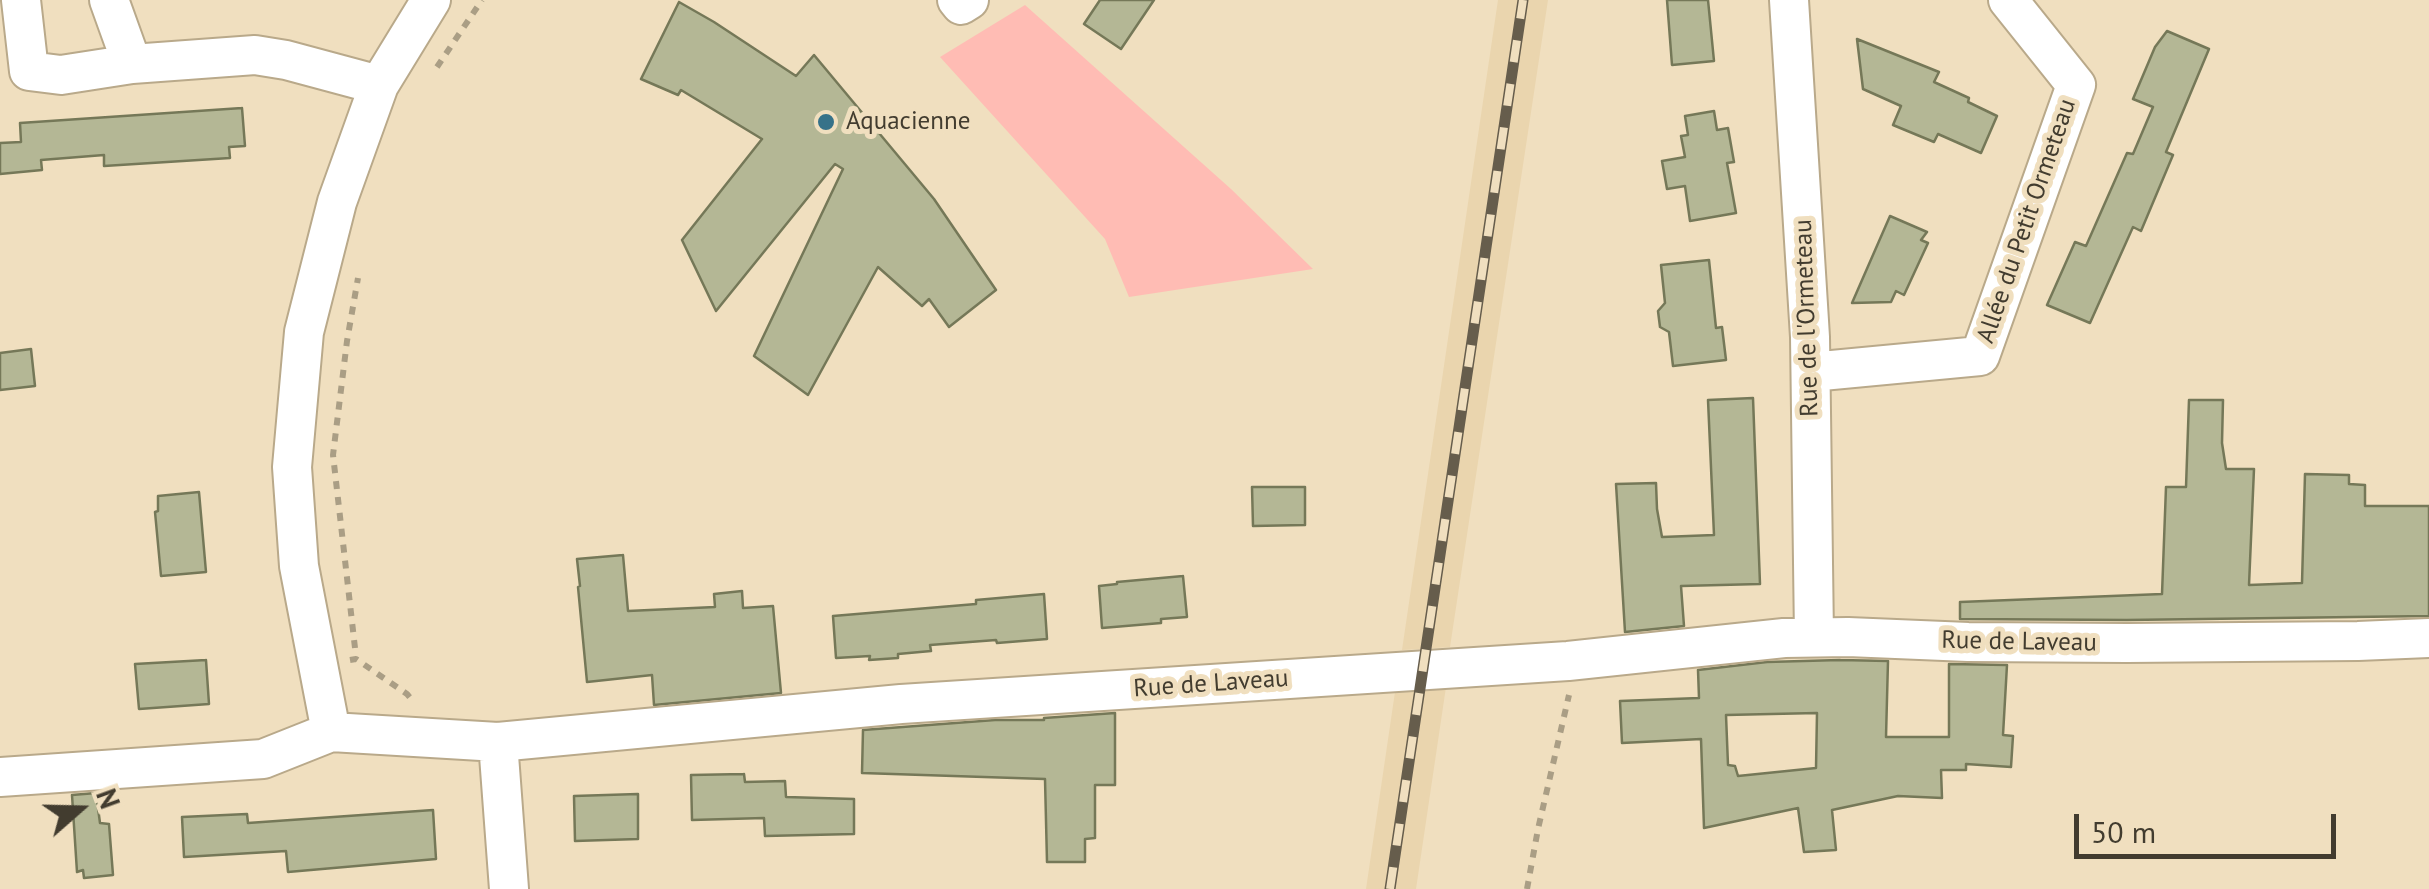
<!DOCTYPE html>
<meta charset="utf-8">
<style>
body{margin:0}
#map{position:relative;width:2429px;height:889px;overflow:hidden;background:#f0dfbf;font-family:"PT Sans",sans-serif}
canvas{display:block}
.north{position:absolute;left:30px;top:759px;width:100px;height:100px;-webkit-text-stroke:8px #f0dfbf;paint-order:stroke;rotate:70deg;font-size:28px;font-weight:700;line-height:40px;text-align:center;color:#423c2f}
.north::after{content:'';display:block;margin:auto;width:35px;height:45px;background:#423c2f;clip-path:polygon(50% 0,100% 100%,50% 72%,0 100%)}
.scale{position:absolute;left:2074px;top:814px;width:262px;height:45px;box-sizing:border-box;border:5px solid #423c2f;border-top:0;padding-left:12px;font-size:30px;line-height:35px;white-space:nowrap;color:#423c2f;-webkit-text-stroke:8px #f0dfbf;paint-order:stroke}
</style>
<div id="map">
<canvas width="2429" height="889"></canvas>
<div class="north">N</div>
<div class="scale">50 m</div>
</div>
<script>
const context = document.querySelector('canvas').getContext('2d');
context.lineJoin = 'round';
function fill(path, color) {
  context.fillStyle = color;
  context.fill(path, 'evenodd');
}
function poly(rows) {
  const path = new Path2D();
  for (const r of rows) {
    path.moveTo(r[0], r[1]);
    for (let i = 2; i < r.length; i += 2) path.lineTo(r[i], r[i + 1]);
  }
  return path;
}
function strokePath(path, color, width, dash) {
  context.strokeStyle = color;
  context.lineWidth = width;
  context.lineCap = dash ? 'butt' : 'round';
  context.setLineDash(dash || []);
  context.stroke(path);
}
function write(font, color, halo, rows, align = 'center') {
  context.font = font + ' "PT Sans",sans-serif';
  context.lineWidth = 10;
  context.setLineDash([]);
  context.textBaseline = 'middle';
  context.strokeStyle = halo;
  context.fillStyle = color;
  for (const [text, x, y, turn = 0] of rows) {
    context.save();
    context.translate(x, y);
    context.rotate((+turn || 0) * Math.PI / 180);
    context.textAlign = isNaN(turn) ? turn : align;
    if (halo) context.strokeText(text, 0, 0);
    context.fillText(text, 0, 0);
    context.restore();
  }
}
const built = poly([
 [1498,0,1548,0,1450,647,1402,650],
 [1446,687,1416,889,1366,889,1395,692]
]);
const green = poly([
 [1025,5,1231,189,1313,269,1129,297,1105,239,940,57]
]);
const building = poly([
 [1100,0,1154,0,1121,49,1084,24,1100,0],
 [1667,0,1708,0,1714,61,1672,65,1667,0],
 [679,2,714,22,796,76,814,55,934,199,996,290,949,327,929,299,922,306,878,267,808,395,754,356,843,169,835,164,716,311,682,240,762,139,681,90,678,95,641,79,679,2],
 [2167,31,2209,49,2166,152,2173,155,2141,231,2133,227,2090,323,2047,305,2075,242,2086,246,2127,153,2133,154,2153,107,2133,99,2155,47,2167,31],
 [1857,39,1939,72,1934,82,1969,98,1968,102,1997,116,1981,153,1938,134,1934,142,1893,125,1901,106,1863,89,1857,39],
 [242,108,245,146,229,147,230,158,104,166,104,155,41,160,42,170,0,174,0,143,21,142,20,123,242,108],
 [1714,111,1717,130,1728,128,1734,162,1727,163,1736,213,1690,221,1685,186,1667,189,1662,161,1685,157,1681,136,1688,135,1685,116,1714,111],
 [1890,216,1927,232,1921,240,1928,243,1904,295,1896,291,1891,302,1852,303,1890,216],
 [1709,260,1716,328,1722,327,1726,360,1673,366,1669,332,1660,327,1658,311,1665,303,1661,265,1709,260],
 [31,349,35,386,0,390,0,353,31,349],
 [1753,398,1760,584,1681,586,1684,626,1625,632,1616,484,1656,483,1657,509,1662,537,1714,535,1708,400,1753,398],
 [2189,400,2223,400,2222,443,2226,469,2254,469,2249,585,2302,583,2305,474,2349,475,2349,484,2365,485,2365,506,2429,506,2429,616,2127,620,1960,619,1960,602,2162,594,2166,487,2186,487,2189,400],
 [1252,487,1305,487,1305,525,1253,526,1252,487],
 [199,492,206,572,161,576,155,512,158,511,158,496,199,492],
 [623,555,628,611,715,607,714,594,742,591,743,608,773,606,781,693,654,705,652,675,587,682,578,587,580,586,577,559,623,555],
 [1183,576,1187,617,1161,619,1161,623,1102,628,1099,586,1117,584,1117,582,1183,576],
 [1044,594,1047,639,997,643,996,640,930,645,931,651,898,654,898,658,869,660,870,656,836,658,833,616,976,604,976,600,1044,594],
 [206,660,209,704,139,709,135,664,206,660],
 [1840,660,1888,661,1886,737,1949,737,1949,664,2007,665,2003,735,2013,736,2011,767,1966,764,1966,770,1941,770,1942,798,1898,796,1832,810,1836,850,1804,852,1798,808,1704,828,1701,739,1622,743,1620,701,1699,698,1698,670,1767,662,1840,660],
 [1817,713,1816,768,1738,776,1735,766,1728,765,1726,715,1817,713],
 [1115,713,1115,785,1095,785,1095,838,1085,839,1085,862,1047,862,1045,779,862,773,863,730,995,720,1044,720,1044,718,1115,713],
 [744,774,745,782,785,781,786,797,854,799,854,834,765,836,764,818,692,820,691,775,744,774],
 [96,793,100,823,109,824,113,875,84,878,83,870,77,872,72,795,96,793],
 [638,794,638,839,575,841,574,796,638,794],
 [433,810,436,859,288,872,286,851,184,857,182,817,247,814,248,823,433,810]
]);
const path = poly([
 [437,67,482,0],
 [355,648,333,455,347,341,358,278],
 [350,660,356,659,407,694,413,701],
 [1527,889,1538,829,1569,695]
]);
const minor = poly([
 [21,0,29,71,61,75,132,64,255,55,286,60,379,85],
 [109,0,132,64],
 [957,0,961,5,969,0],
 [1789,0,1810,337,1814,637],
 [1811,372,1980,356,2076,85,2008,0],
 [331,732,299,566,292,467,304,332,337,202,379,85,431,0],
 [498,742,509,889],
 [0,777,263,759,331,732,498,742,901,704,1568,661,1784,638,1848,637,1968,642,2127,643,2358,641,2429,638]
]);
const rail = poly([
 [1390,889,1523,0]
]);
const markers = [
 [826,122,10,"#367289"]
];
const poiNames = [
 ["Aquacienne",846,122]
];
const streetNames = [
 ["Allée du Petit Ormeteau",2027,221,-71],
 ["Rue de l'Ormeteau",1807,318,-92],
 ["Rue de Laveau",2019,642,1],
 ["Rue de Laveau",1211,684,-4]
];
fill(built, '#ead5ae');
fill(green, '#ffbcb4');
fill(building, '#b4b795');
strokePath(building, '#757858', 2.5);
strokePath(minor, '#b9a98a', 42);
strokePath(path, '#aa9e85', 6, [8, 8]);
strokePath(minor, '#fff', 38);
strokePath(rail, '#665d4c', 11);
strokePath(rail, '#f0dfbf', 8, [22]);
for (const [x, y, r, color] of markers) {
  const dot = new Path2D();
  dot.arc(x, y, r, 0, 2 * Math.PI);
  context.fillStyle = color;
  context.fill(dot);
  strokePath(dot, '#f0dfbf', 4);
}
write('25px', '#423c2f', '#f0dfbf', poiNames, 'left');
write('25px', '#423c2f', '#f0dfbf', streetNames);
</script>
